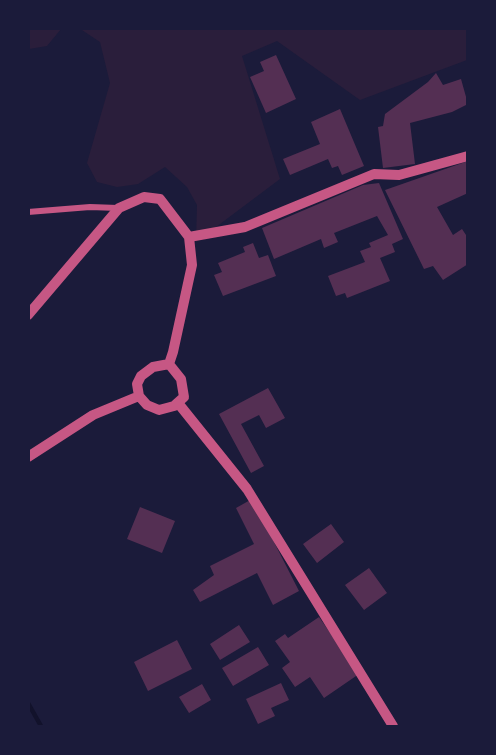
<!DOCTYPE html>
<style>
body{margin:0}
#map{position:relative;width:496px;height:755px;overflow:hidden;background:#1b1b3a;font-family:"PT Serif",serif}
canvas{display:block}
.frame{position:absolute;inset:0;border:30px solid #1b1b3a;pointer-events:none}
</style>
<div id="map">
<canvas width="496" height="755"></canvas>
<div class="frame"></div>
</div>
<script>
const context = document.querySelector('canvas').getContext('2d');
context.lineJoin = 'round';
function fill(path, color) {
  context.fillStyle = color;
  context.fill(path, 'evenodd');
}
function poly(rows) {
  const path = new Path2D();
  for (const r of rows) {
    path.moveTo(r[0], r[1]);
    for (let i = 2; i < r.length; i += 2) path.lineTo(r[i], r[i + 1]);
  }
  return path;
}
function strokePath(path, color, width, dash) {
  context.strokeStyle = color;
  context.lineWidth = width;
  context.lineCap = dash ? 'butt' : 'round';
  context.setLineDash(dash || []);
  context.stroke(path);
}
const green = poly([
 [29,28,468,29,467,60,360,100,277,41,242,56,280,179,196,242,197,205,187,187,165,167,138,184,117,187,97,182,87,163,110,83,100,42,82,30,61,29,47,46,29,49]
]);
const stream = poly([
 [28,703,41,726]
]);
const building = poly([
 [276,55,296,99,266,113,250,77,264,71,260,62],
 [436,73,443,85,461,79,468,104,452,112,410,123,415,164,383,168,378,127,383,126,385,114,428,82],
 [340,109,364,166,342,175,338,166,332,168,328,159,290,175,283,159,320,144,311,122],
 [468,161,468,193,437,207,453,235,462,229,468,238,468,264,443,280,433,266,424,269,385,190],
 [379,183,403,239,392,244,395,252,380,258,390,281,347,298,345,293,336,296,328,276,365,262,360,251,371,247,369,243,388,235,377,216,334,233,338,242,324,248,321,239,274,259,262,228,363,185],
 [253,243,259,258,268,255,276,276,223,296,214,275,222,272,218,263,245,252,243,247],
 [268,388,285,418,266,428,259,415,241,424,264,466,251,473,219,414],
 [252,499,299,591,273,605,257,573,200,602,193,590,214,575,210,566,254,544,236,508],
 [140,507,175,521,162,553,127,539],
 [331,524,344,542,317,563,303,544],
 [369,568,387,593,364,610,345,585],
 [319,617,359,674,324,698,310,677,295,687,282,668,290,662,275,641,285,634,288,638],
 [239,625,250,642,220,660,210,644],
 [177,640,192,669,148,691,134,662],
 [258,647,269,665,233,686,222,668],
 [281,683,289,700,271,708,275,716,258,724,246,699],
 [202,684,211,700,189,713,179,697]
]);
const minor = poly([
 [28,212,90,207,118,208]
]);
const tertiary = poly([
 [189,237,245,227,374,174,399,175,468,156],
 [28,315,119,208,144,197,160,199,189,237,192,265,173,352,169,364],
 [169,364,181,379,184,397,174,406,159,410,147,405,139,396,137,384,141,376,153,367,169,364],
 [178,403,247,489,393,726],
 [28,457,93,415,139,396]
]);
fill(green, '#2a1e3b');
strokePath(stream, '#12122b', 4.5);
fill(building, '#542f53');
strokePath(minor, '#c65784', 6);
strokePath(tertiary, '#c65784', 10);
</script>
